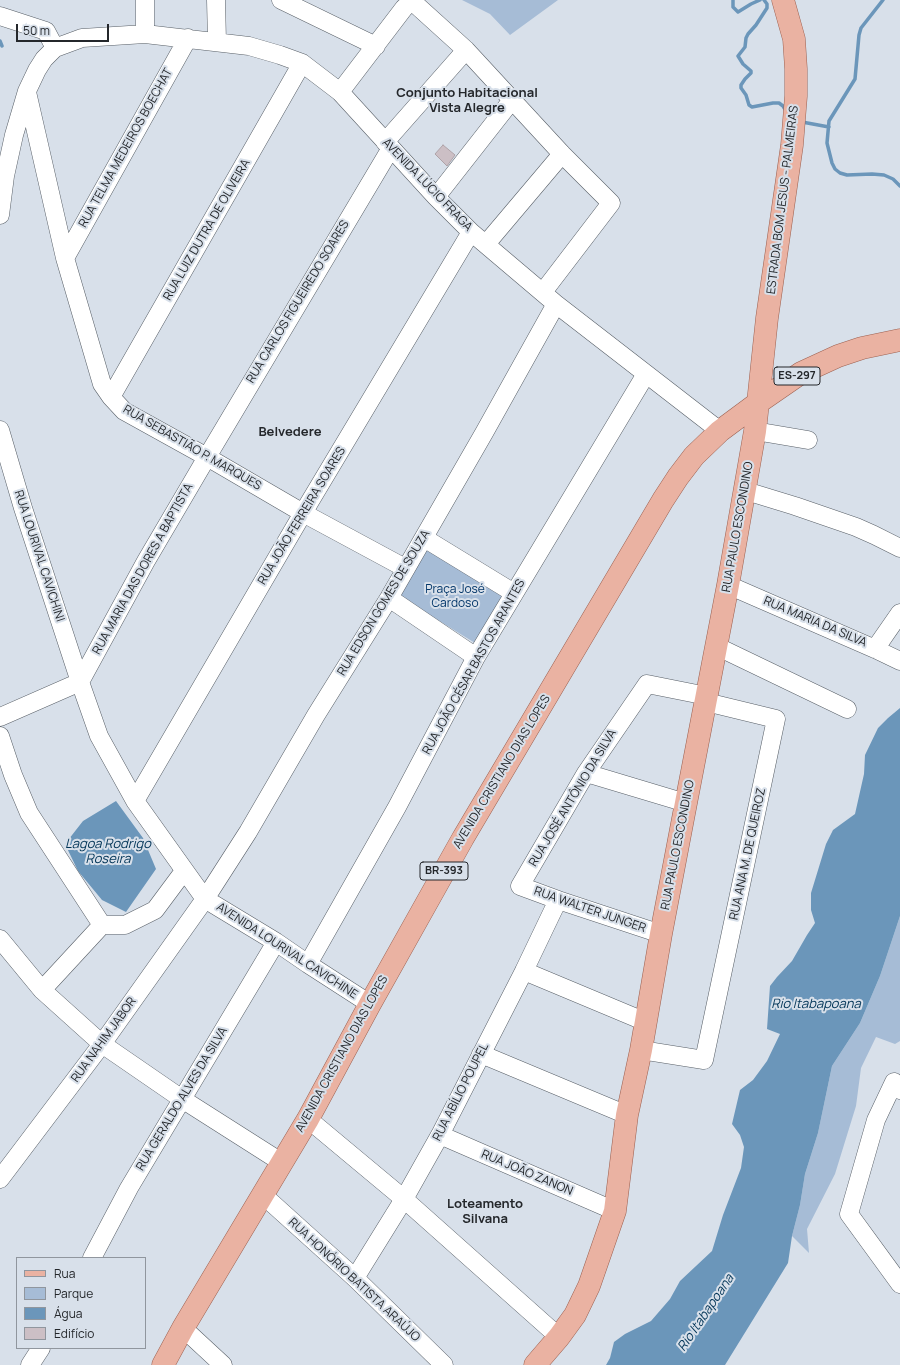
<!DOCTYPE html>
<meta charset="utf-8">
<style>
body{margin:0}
#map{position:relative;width:900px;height:1365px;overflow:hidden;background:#d8e0ea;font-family:Manrope,sans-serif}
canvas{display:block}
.legend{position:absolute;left:16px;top:1257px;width:130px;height:92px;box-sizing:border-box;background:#d8e0ea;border:1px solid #90969e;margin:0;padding:5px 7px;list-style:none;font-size:12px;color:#24272b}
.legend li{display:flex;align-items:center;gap:8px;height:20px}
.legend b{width:20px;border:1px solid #90969e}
.scale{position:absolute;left:16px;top:24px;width:93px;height:18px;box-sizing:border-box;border:2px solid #24272b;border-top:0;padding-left:5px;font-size:12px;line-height:14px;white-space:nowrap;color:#24272b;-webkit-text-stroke:3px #d8e0ea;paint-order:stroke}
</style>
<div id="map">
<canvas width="900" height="1365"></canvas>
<ul class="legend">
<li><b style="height:5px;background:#eab2a2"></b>Rua</li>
<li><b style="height:11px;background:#a6bcd6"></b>Parque</li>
<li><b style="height:11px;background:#6b96ba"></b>Água</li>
<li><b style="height:11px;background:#ccbfc5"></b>Edifício</li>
</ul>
<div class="scale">50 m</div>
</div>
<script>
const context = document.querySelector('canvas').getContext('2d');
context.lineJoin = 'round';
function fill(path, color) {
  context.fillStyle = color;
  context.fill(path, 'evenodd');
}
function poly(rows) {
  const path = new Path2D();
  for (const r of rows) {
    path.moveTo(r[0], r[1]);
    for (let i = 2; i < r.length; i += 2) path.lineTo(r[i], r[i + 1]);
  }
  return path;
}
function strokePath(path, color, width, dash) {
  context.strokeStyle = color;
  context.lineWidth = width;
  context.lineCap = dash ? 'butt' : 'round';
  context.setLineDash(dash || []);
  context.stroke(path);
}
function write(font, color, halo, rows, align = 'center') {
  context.font = font + ' Manrope,sans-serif';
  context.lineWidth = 4;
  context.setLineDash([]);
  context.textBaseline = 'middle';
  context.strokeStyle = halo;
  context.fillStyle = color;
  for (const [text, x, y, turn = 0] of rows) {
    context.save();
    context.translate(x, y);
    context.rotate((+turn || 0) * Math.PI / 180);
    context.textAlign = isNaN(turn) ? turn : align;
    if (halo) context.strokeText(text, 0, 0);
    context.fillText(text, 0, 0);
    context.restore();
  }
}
const green = poly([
 [462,0,558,0,510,35,490,14],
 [427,545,505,594,475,643,396,594],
 [900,916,900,1041,895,1044,876,1037,861,1068,856,1106,835,1174,807,1229,809,1253,792,1236,800,1205,805,1174,818,1133,832,1066,860,1023,880,976]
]);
const water = poly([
 [900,708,900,916,880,976,860,1023,832,1066,818,1133,805,1174,800,1205,792,1236,788,1263,725,1365,606,1365,610,1358,614,1342,625,1334,651,1321,670,1299,680,1281,712,1251,723,1215,741,1168,744,1147,740,1135,732,1124,740,1090,753,1080,767,1061,780,1034,767,1029,770,986,777,977,792,961,807,935,815,923,811,910,811,893,826,844,833,830,855,814,864,774,865,755,878,728,888,718],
 [116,801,143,838,156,869,126,912,102,900,78,871,65,844,83,821]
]);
const stream = poly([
 [733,0,733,7,738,12,751,4,760,0],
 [764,0,767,4,767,8,756,25,748,34,746,38,745,47,738,56,743,64,751,71,751,73,745,79,741,85,741,88,746,95,749,105,752,107,773,103,779,103,783,106,786,111],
 [883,0,861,28,859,35,855,79,829,121,827,143,832,163,835,169,840,173,847,175,872,174,884,175,893,179,900,186],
 [0,41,2,46],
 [802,122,829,127]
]);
const building = poly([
 [443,145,455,155,447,166,435,154,443,145]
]);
const minor = poly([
 [216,0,217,41],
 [281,0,376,46],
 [0,16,46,31,55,48],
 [145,34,145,0],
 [27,92,65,258,102,384,111,397,124,411,207,457,303,513,405,568],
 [340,92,404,8,411,2,413,2,466,50,562,154,611,203,543,292],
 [385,142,466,50],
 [436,197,512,100],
 [0,215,5,176,14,135,27,91,37,70,44,59,55,48,82,38,145,34,249,46,280,55,302,63,340,92,436,197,471,232,556,304,720,431],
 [486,244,562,154],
 [65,258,188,38],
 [111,397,302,63],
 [0,430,23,508,80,682,99,736,135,801,205,899,276,942,308,964,370,1004],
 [755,431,808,440],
 [746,491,795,506,856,527,874,535,900,548],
 [424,538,514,593],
 [728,585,875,649,900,661],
 [389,598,476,657],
 [716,646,847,709],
 [875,649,900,613],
 [80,682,146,561,207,457,391,148],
 [0,717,80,682],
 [0,736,13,775,29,813,102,925],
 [586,773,686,803],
 [135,801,303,513,471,232],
 [661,934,558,900,520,886,586,773,647,684,707,696],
 [0,939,42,990,102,1044,182,1099,281,1162],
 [308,964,397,807,476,657,646,374],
 [524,971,646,1022],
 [42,990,102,925,125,925,155,910,184,871],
 [641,1050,704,1060,776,719,706,702],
 [481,1054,627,1115],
 [900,1090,894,1082,876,1120,849,1214,900,1284],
 [308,1119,404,1199,559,1337],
 [440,1135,615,1211],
 [0,1179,102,1044,205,899,248,832,316,715,389,598,484,433,556,304],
 [263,1195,355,1278,444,1365],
 [92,1258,129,1188,276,942],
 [355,1278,404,1199,440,1135,524,971,558,900],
 [183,1328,223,1365],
 [30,1365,41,1348]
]);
const major = poly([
 [163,1365,183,1328,308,1119,370,1004,463,838,663,500,678,477,694,456,720,431,759,402,801,373,838,356,862,348,900,340],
 [535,1365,559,1337,575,1315,589,1286,615,1211,627,1115,641,1050,661,934,686,803,728,585,755,431,767,318,792,145,796,96,796,69,794,39,783,0]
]);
const shields = [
 [797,376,46],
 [444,871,48]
];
const shieldNames = [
 ["ES-297",797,376],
 ["BR-393",444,871]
];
const streetNames = [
 ["RUA TELMA MEDEIROS BOECHAT",126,148,-61],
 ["AVENIDA LÚCIO FRAGA",427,185,46],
 ["ESTRADA BOM JESUS - PALMEIRAS",783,200,-83],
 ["RUA LUIZ DUTRA DE OLIVEIRA",207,230,-60],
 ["RUA CARLOS FIGUEIREDO SOARES",298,302,-59],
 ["RUA SEBASTIÃO P. MARQUES",192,448,30],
 ["RUA JOÃO FERREIRA SOARES",302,516,-59],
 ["RUA PAULO ESCONDINO",738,527,-80],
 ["RUA LOURIVAL CAVICHINI",39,556,72],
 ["RUA MARIA DAS DORES A BAPTISTA",143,569,-61],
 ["RUA EDSON GOMES DE SOUZA",384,603,-59],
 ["RUA MARIA DA SILVA",815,622,23],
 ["RUA JOÃO CÉSAR BASTOS ARANTES",474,667,-61],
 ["AVENIDA CRISTIANO DIAS LOPES",502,772,-59],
 ["RUA JOSÉ ANTÔNIO DA SILVA",573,798,-59],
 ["RUA PAULO ESCONDINO",678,845,-79],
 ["RUA ANA M. DE QUEIROZ",748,854,-78],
 ["RUA WALTER JUNGER",590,910,19],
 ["AVENIDA LOURIVAL CAVICHINE",287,951,33],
 ["RUA NAHIM JABOR",104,1040,-54],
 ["AVENIDA CRISTIANO DIAS LOPES",342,1054,-61],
 ["RUA ABÍLIO POUPEL",461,1092,-63],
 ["RUA GERALDO ALVES DA SILVA",182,1099,-59],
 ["RUA JOÃO ZANON",527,1173,23],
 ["RUA HONÓRIO BATISTA ARAÚJO",354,1280,43]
];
const parkNames = [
 ["Praça José",455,590],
 ["Cardoso",455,604]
];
const neighbourhoodNames = [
 ["Conjunto Habitacional",467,93],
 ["Vista Alegre",467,108],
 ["Belvedere",290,432],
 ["Loteamento",485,1204],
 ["Silvana",485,1219]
];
const waterNames = [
 ["Lagoa Rodrigo",108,844],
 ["Roseira",108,859],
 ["Rio Itabapoana",816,1004],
 ["Rio Itabapoana",706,1313,-56]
];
fill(green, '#a6bcd6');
fill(water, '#6b96ba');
strokePath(stream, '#6b96ba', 3.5);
fill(building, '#ccbfc5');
strokePath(building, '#aea2a7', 1);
strokePath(minor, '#585f67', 19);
strokePath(major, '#9c6050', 23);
strokePath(minor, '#fff', 18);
strokePath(major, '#eab2a2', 22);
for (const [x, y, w] of shields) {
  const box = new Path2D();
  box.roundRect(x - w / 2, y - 9, w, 18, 3);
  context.fillStyle = '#d8e0ea';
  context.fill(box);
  strokePath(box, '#24272b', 1);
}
write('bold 11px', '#24272b', null, shieldNames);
write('12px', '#24272b', '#d8e0ea', streetNames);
write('12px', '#04376a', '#d8e0ea', parkNames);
write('bold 13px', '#24272b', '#d8e0ea', neighbourhoodNames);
write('italic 13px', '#003457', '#d8e0ea', waterNames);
</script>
